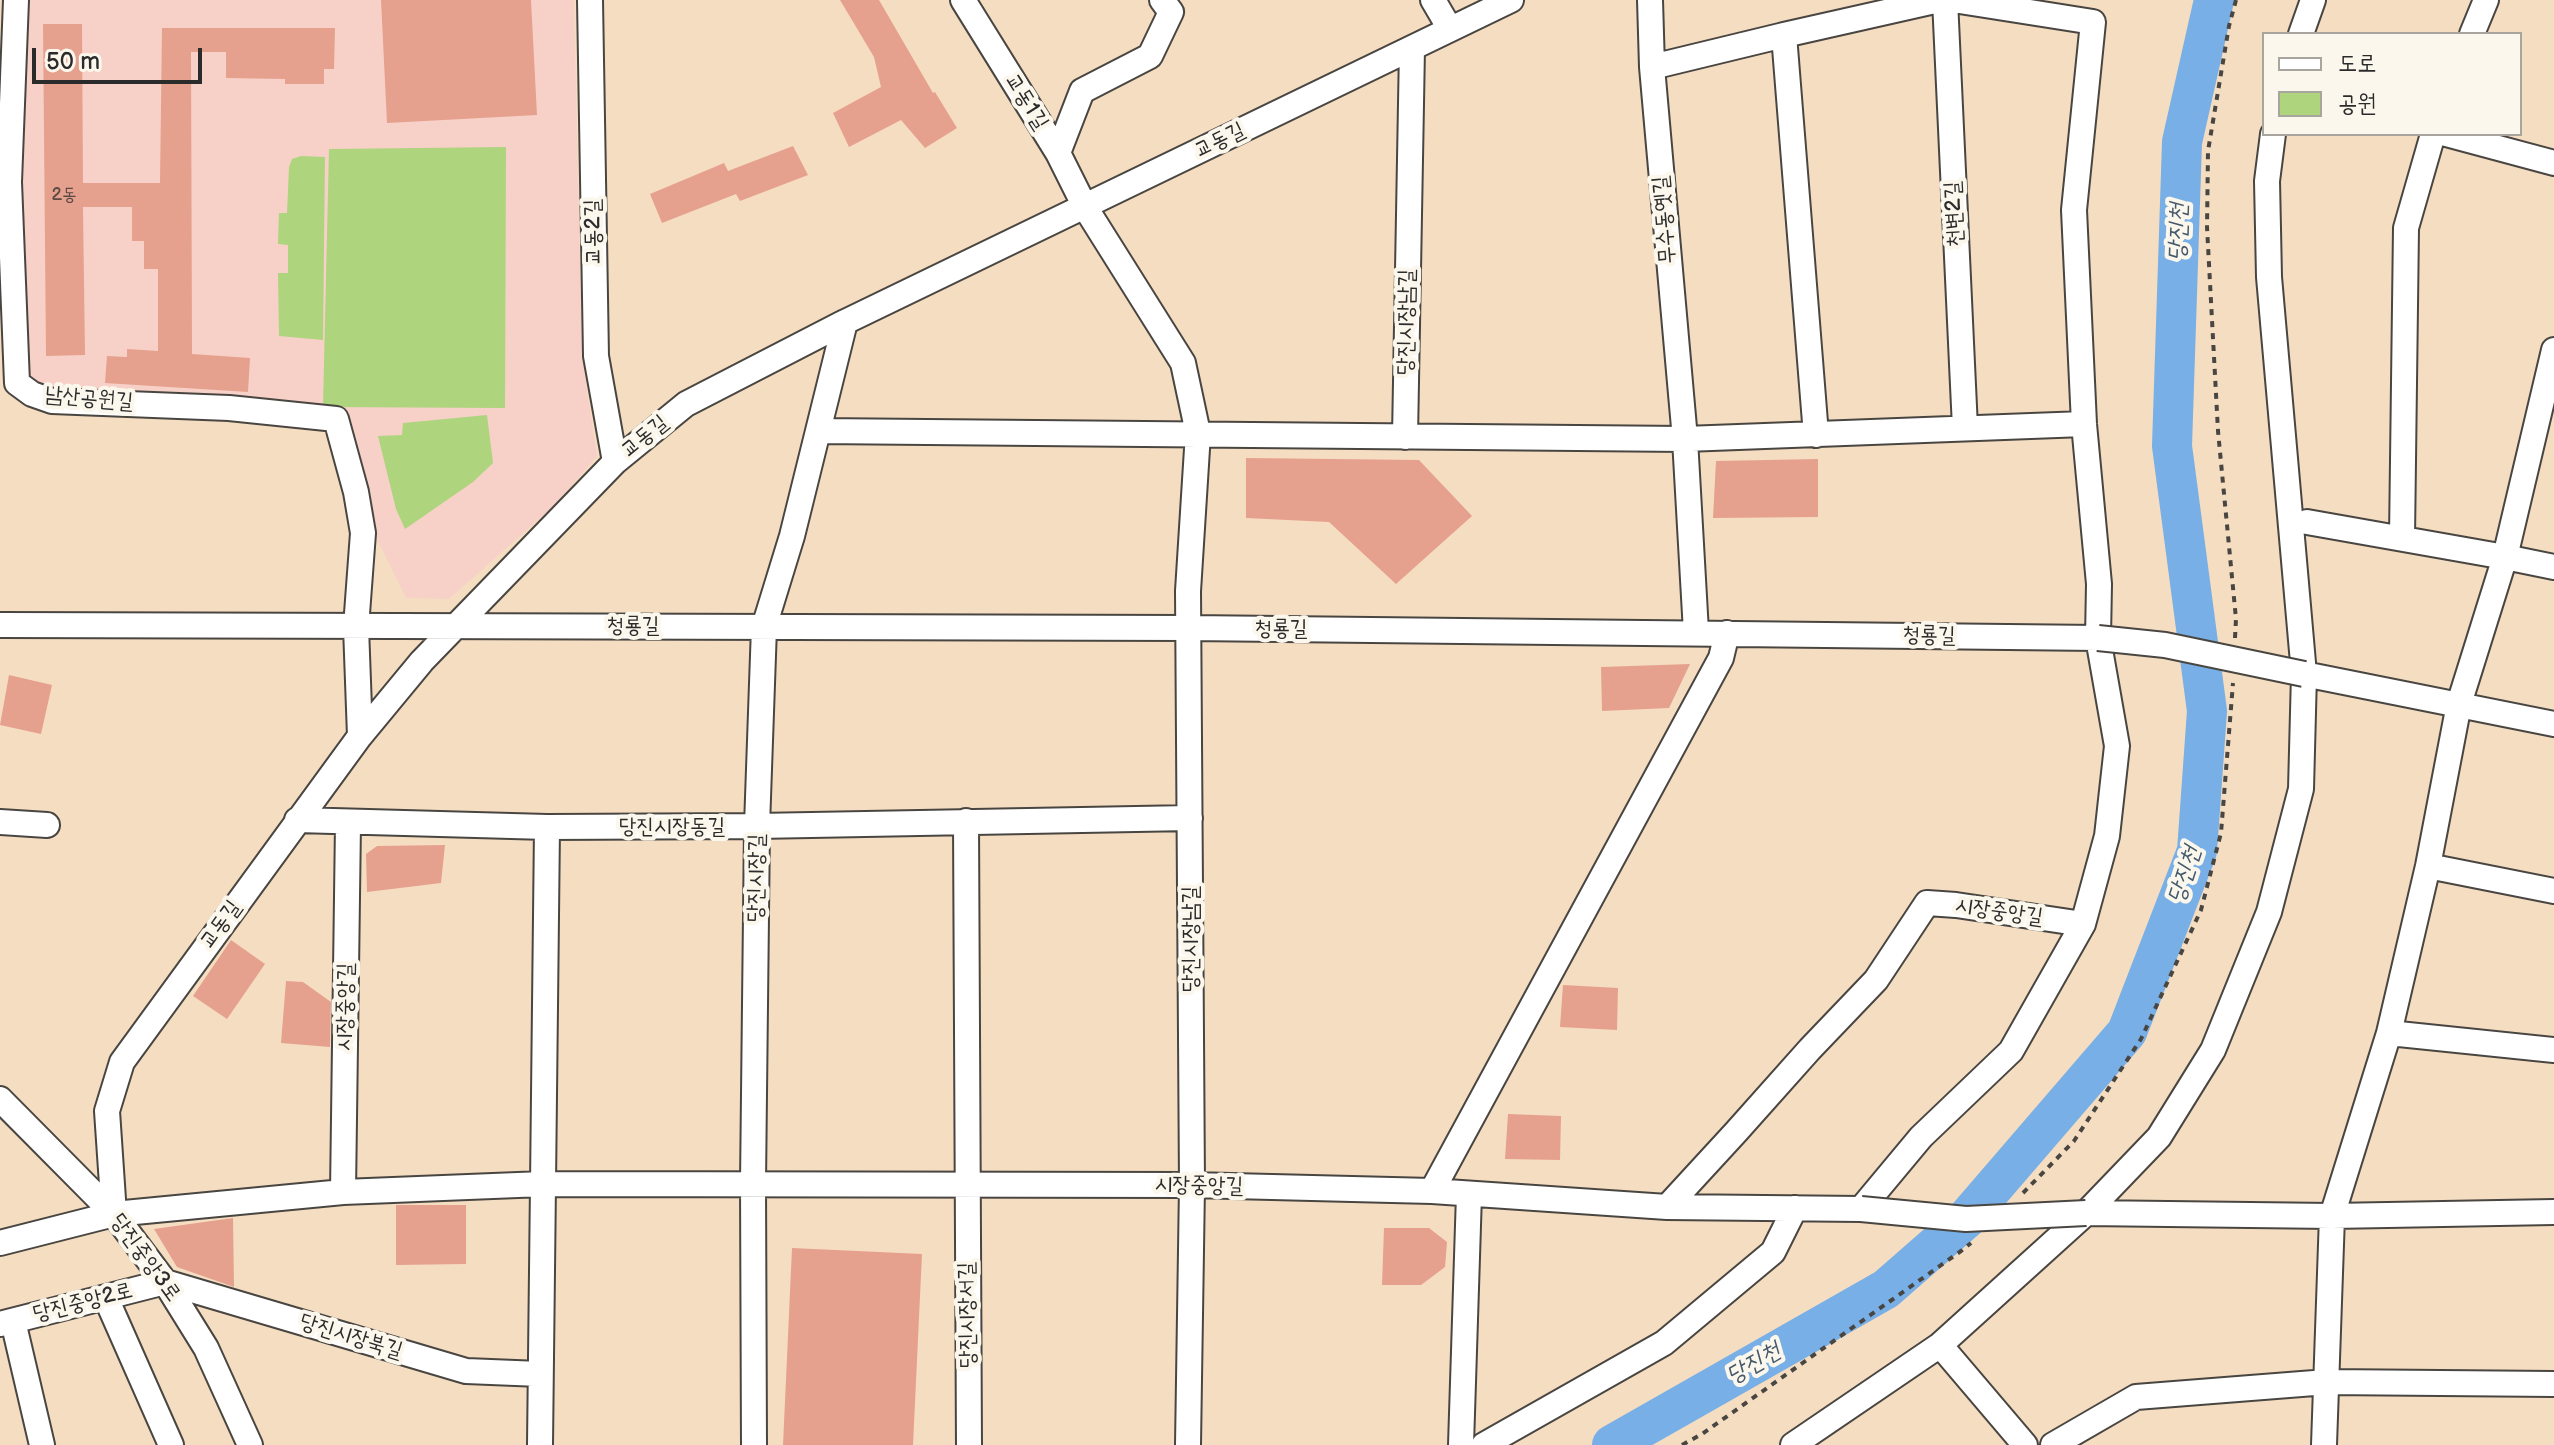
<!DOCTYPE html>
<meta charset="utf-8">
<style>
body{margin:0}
#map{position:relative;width:2554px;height:1445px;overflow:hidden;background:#f5ddc1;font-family:"Balsamiq Sans","Poor Story",sans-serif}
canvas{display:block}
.legend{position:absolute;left:2262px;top:32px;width:260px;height:104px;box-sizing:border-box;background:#fbf7ec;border:2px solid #a8a59f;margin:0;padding:10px 14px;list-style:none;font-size:24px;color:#2b2b2b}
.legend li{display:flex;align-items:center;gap:16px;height:40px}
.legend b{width:40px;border:2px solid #a8a59f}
.scale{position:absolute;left:32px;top:48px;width:170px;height:36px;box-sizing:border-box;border:4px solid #2b2b2b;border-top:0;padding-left:10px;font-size:24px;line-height:28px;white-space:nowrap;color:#2b2b2b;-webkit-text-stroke:6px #fbf7ec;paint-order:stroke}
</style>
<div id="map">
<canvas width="2554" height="1445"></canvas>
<ul class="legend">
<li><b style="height:10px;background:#fff"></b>도로</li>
<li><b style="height:22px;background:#aed47e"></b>공원</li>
</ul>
<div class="scale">50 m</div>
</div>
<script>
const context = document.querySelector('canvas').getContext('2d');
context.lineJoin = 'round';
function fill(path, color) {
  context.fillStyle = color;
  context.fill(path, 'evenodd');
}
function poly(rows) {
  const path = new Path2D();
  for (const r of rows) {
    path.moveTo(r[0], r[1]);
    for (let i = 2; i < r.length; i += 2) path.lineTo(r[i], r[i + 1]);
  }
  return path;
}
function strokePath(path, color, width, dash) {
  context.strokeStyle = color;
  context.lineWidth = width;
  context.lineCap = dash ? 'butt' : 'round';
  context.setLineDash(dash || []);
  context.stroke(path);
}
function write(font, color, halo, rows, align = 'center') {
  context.font = font + ' "Balsamiq Sans","Poor Story",sans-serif';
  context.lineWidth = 8;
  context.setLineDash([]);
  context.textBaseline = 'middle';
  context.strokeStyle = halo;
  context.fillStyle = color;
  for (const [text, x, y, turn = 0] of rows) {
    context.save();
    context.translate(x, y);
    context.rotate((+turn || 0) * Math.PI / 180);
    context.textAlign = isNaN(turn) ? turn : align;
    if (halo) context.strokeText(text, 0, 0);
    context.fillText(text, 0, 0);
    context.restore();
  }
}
const built = poly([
 [24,0,574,0,582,357,597,456,557,503,449,599,406,598,375,535,352,438,349,413,53,394,27,379,18,193]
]);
const green = poly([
 [506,147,505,408,323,407,329,149],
 [301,156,325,157,323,340,279,336,278,273,288,273,288,245,278,244,279,213,287,213,289,167,292,159],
 [487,415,493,463,473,482,405,529,396,509,378,436,402,435,403,423]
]);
const river = poly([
 [1612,1445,1886,1289,1966,1219,2127,1032,2197,851,2207,711,2172,446,2182,142,2214,0]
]);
const building = poly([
 [381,0,531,0,537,115,387,123],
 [840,0,879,0,933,93,935,92,957,128,925,148,901,120,849,147,833,113,881,87,874,57],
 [43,24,82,24,83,183,160,183,162,28,335,28,334,69,324,69,324,84,285,84,285,79,226,78,226,52,191,52,192,354,250,358,248,392,105,383,107,356,127,357,127,349,158,351,158,269,144,269,144,241,132,241,132,207,83,207,85,355,46,356],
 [793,146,808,175,740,201,736,194,662,223,650,194,724,163,728,171],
 [1246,458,1419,460,1472,516,1396,584,1329,522,1246,518],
 [1818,459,1818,517,1713,518,1716,461],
 [1690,664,1669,708,1602,711,1601,667],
 [9,675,52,685,41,734,0,725],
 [445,845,441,883,367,892,366,854,377,846],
 [231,940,265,964,227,1019,193,996],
 [286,981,303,982,331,1002,330,1047,281,1043],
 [1563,985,1618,988,1617,1030,1560,1027],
 [1508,1114,1561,1116,1560,1160,1505,1159],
 [396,1205,466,1205,466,1264,396,1265],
 [233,1218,234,1287,177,1267,154,1229],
 [1384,1228,1429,1228,1447,1242,1445,1267,1421,1285,1382,1285],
 [792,1248,922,1254,913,1445,783,1445]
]);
const path = poly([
 [2235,638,2236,619,2218,431,2207,227,2208,151,2229,26,2236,0],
 [2023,1193,2074,1141,2141,1039,2201,910,2221,833,2233,683],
 [1682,1445,1702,1434,1961,1251,1971,1243]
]);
const minor = poly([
 [16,0,9,182,17,383,32,394,52,401,229,408,336,419,356,492,363,533,356,627,360,736],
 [590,0,596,356,615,462],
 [963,0,1058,153,1085,207,1183,363,1198,433,1188,591,1192,1185,1188,1445],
 [1433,0,1450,29],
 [1650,0,1652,67,1685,439,1696,632],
 [1945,0,1965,428],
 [1953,0,2093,22,2074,210,2084,424,2099,584,2098,638,2117,746,2107,836,2083,924,2011,1051,1921,1137,1861,1209,1667,1207,1736,1132,1810,1049,1876,980,1927,903,1956,905,2083,924],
 [2301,34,2313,0],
 [2472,34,2486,0],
 [1784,35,1939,0],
 [1652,67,1784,35,1816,435],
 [2446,134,2554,163],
 [1058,153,1082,91,1150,56,1171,12,1162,0],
 [2554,350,2505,557,2554,567],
 [819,431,1685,439,2084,424],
 [1405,437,1412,48],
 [2307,522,2505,557,2459,704,2428,866,2389,1033,2332,1216,2324,1445],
 [2402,538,2406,228,2433,134],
 [0,625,1190,628,2098,638],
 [2304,674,2554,724],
 [297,820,547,827,757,826,1190,818],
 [966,821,969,1445],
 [0,822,47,825],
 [547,827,543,1184,1192,1185,1432,1191],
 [2428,866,2554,891],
 [2389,1033,2554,1050],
 [0,1099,114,1214,165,1282,206,1348,250,1445],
 [343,1192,348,823],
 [1667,1207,1432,1191,1721,658,1727,633],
 [2086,1213,2159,1137,2213,1050,2269,912,2301,789,2304,674,2269,277,2267,181,2273,134],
 [114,1214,107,1111,122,1062,360,736,422,661,615,462,686,404,845,322,1511,0],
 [0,1243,114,1214,343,1192,543,1184,540,1445],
 [165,1282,466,1371,540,1374],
 [106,1298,171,1445],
 [13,1321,42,1445],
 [0,1324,165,1282],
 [1940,1345,2086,1213,2332,1216,2554,1212],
 [754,1445,753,1183,757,826,764,627,792,536,845,322],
 [1461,1445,1469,1194],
 [1484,1445,1664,1343,1773,1252,1795,1208],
 [1793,1445,1940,1345,2025,1445],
 [2053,1445,2136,1397,2327,1382,2554,1384]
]);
const minorBridge = poly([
 [2098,638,2165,645,2304,674],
 [1861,1209,1966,1219,2086,1213]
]);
const numberNames = [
 ["2동",64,195]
];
const streetNames = [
 ["교동1길",1026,102,58],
 ["교동길",1220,141,-26],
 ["천변2길",1955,214,-93],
 ["무수동옛길",1665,220,-95],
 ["교동2길",594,232,-91],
 ["당진시장남길",1407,322,-89],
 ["남산공원길",89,399,5],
 ["교동길",645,437,-39],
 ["청룡길",633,626],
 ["청룡길",1281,629],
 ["청룡길",1929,636,1],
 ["당진시장동길",672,827],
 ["당진시장길",757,878,-89],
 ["시장중앙길",1999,912,8],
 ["교동길",221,925,-54],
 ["당진시장남길",1191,939,-90],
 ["시장중앙길",346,1007,-89],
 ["시장중앙길",1199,1186,1],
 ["당진중앙3로",145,1258,54],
 ["당진중앙2로",83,1303,-14],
 ["당진시장서길",968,1315,-91],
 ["당진시장북길",351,1337,17]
];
const waterNames = [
 ["당진천",2179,232,-88],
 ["당진천",2185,875,-72],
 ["당진천",1754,1364,-30]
];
fill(built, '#f7d1c7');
fill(green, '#aed47e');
strokePath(river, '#77afe6', 40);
fill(building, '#e6a08e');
strokePath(minor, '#494642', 28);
strokePath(path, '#494642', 4, [6, 6]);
strokePath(minor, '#fff', 24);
strokePath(minorBridge, '#494642', 28, []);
strokePath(minorBridge, '#fff', 24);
write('18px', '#5a4844', null, numberNames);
write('22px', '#2b2b2b', '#fbf7ec', streetNames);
write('italic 24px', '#46596c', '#fbf7ec', waterNames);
</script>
